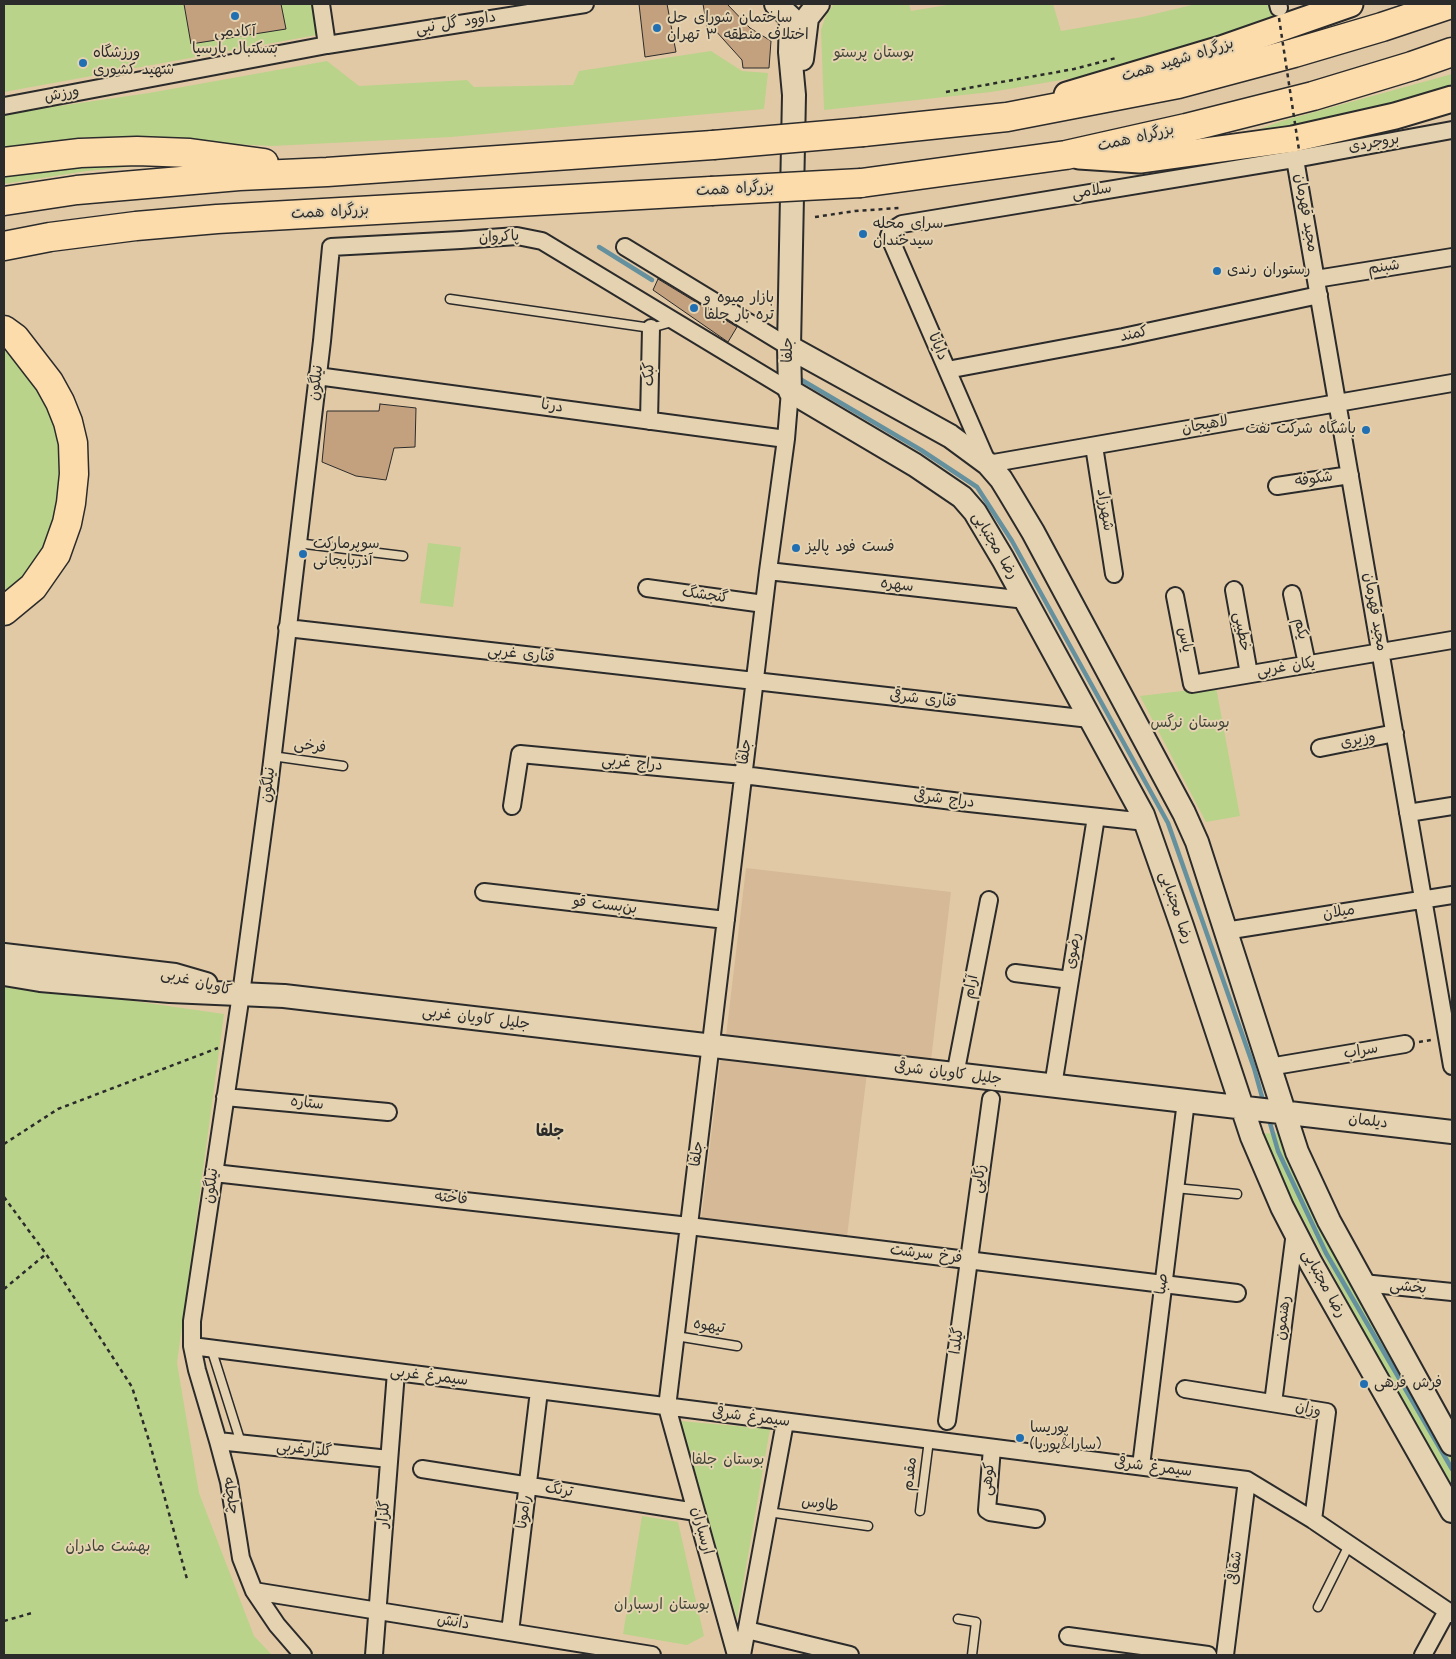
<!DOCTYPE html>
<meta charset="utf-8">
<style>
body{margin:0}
#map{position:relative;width:1456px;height:1659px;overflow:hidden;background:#e2c9a5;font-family:"Architects Daughter",sans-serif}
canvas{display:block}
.frame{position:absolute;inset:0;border:5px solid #2b2b2b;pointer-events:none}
</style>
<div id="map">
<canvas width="1456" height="1659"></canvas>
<div class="frame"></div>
</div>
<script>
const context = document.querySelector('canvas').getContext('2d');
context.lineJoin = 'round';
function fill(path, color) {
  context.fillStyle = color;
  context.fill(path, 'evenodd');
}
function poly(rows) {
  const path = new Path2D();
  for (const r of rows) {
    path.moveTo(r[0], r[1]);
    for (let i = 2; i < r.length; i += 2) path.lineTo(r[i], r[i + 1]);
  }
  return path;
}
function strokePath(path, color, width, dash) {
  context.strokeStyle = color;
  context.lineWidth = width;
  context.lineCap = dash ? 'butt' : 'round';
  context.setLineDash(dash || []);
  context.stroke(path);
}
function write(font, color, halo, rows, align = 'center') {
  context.font = font + ' "Architects Daughter","Playpen Sans Arabic",sans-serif';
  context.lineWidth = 4;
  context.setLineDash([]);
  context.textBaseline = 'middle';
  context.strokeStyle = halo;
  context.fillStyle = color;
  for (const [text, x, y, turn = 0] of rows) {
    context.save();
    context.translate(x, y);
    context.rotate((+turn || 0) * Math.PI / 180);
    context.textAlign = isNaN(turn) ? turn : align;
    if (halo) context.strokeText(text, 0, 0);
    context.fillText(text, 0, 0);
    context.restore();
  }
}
const built = poly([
 [746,868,951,892,931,1060,726,1036],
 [721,1055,867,1073,847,1237,701,1219]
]);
const green = poly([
 [4,4,316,4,322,34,4,92],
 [834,4,909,4,911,11,953,4,1053,4,1061,31,1142,17,1196,4,1273,4,1277,23,1120,70,991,92,824,110,821,30,826,15],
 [711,51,742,71,768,73,764,109,451,137,272,146,86,137,4,147,4,114,149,93,327,61,359,86,467,80,474,87,573,85,579,71],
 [1452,74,1452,90,1283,127,1257,130,1282,121],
 [188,161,87,171,4,184,4,171],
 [4,339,44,386,68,467,45,559,4,601],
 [428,543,461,547,453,607,420,603],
 [1216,687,1240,816,1206,822,1140,696],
 [4,984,43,988,224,1014,177,1363,199,1493,254,1636,272,1655,4,1655],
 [1282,1132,1389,1347,1452,1459,1452,1494,1281,1178,1262,1134],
 [680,1421,770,1429,737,1619],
 [642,1516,678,1522,704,1636,687,1645,623,1634]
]);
const stream = poly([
 [599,247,652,280],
 [800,379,921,450,977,487,1012,541,1168,823,1254,1068,1264,1104],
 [1268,1116,1278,1151,1326,1253,1452,1469]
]);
const building = poly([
 [184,4,281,4,286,29,191,44,184,4],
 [639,4,667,4,676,52,645,57,639,4],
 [703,4,727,4,750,28,771,41,769,68,743,68,742,60,714,29,707,27,703,4],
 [658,279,737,327,728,342,653,290,658,279],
 [380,404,416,408,415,447,394,448,386,480,356,476,322,462,327,411,379,411,380,404]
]);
const path = poly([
 [946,92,1074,69,1116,58],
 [815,217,855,211,899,208],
 [1419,1042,1431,1040],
 [4,1144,58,1109,218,1048],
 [4,1197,46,1254,132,1387,150,1444,187,1579],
 [4,1289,46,1254],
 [4,1621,32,1613]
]);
const lane = poly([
 [450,299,651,328,672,322],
 [297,543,403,556],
 [272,756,343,766],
 [1175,1188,1237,1194],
 [676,1336,737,1346],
 [211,1348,241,1443],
 [920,1511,929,1440],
 [768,1512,868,1526],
 [1318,1607,1349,1545],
 [958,1619,976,1622,972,1655]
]);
const street = poly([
 [321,4,327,45],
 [1278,4,1279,8],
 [4,106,327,45,585,4],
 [1452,130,1295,159,902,224,891,231,889,236,988,464,1452,383],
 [1295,159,1452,1066],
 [625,247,789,347],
 [1316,279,1452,257],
 [947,370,1123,337,1319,295],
 [317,376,786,439],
 [649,421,651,328],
 [1094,446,1114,574],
 [1277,486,1350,475],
 [768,571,1026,600],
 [647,588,764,604],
 [1234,590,1249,674],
 [1292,594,1307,664],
 [1175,596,1192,684,1452,640],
 [287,628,1090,719],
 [1320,748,1395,733],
 [512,806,520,754,743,775,969,803,1146,822],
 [1408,813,1452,806],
 [484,892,726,920],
 [1225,931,1452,895],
 [1015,973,1070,980],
 [1269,1067,1405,1044],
 [955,1075,989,900],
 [1053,1086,1096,817],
 [225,1097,388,1112],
 [214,1173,689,1226,1237,1293],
 [1363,1283,1452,1292],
 [192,1346,1247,1480,1313,1520,1452,1614],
 [1185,1389,1327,1412,1313,1520],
 [1273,1403,1295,1232],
 [947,1421,991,1099],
 [218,1441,389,1459],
 [992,1448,987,1510,990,1512,1036,1519],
 [1141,1466,1186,1101],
 [422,1469,696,1512],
 [254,1591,652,1655],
 [747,1630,850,1655],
 [510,1632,539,1391],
 [1068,1636,1208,1655],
 [303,1655,277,1625,254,1591,241,1558,229,1482,218,1441,197,1370,192,1346,192,1321,241,994,269,787,322,341,331,247,461,240,517,236,542,241,790,391,786,439,768,571,667,1407,736,1655],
 [374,1655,396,1372],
 [742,1655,785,1422],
 [1225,1655,1247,1480],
 [1423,1655,1447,1611]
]);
const secondary = poly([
 [776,4,791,18,790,52,794,95,789,347,790,391,915,465,962,497,975,512,1003,559,1143,815,1182,926,1252,1137,1282,1207,1311,1263,1452,1511],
 [802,59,807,18,818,4],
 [789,347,950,436,988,464,1001,479,1009,492,1033,532,1184,813,1197,842,1297,1152,1329,1221,1452,1444],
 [4,955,175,975,206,984],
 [4,974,40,980,170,991,284,996,1452,1132]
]);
const primary = poly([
 [1067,95,1221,49,1350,4],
 [1079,156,1140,160,1293,139,1395,116,1452,99]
]);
const highway = poly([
 [863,132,1007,117,1178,84,1294,53,1382,27,1451,4],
 [4,162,80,153,137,151,190,153,264,163],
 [861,183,1066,155,1186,128,1313,96,1412,66,1452,52],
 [4,201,77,190,239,176,327,172,713,145],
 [4,246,50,237,136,226,217,219,711,191],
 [4,330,15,338,49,382,60,402,68,422,73,443,74,474,71,503,67,523,56,554,33,587,4,611]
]);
const pathBridge = poly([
 [1279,18,1299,150]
]);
const highwayBridge = poly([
 [713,145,863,132],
 [711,191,861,183]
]);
const markers = [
 [235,16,5,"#1f6fb2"],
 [657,28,5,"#1f6fb2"],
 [83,63,5,"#1f6fb2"],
 [863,234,5,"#1f6fb2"],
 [1217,271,5,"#1f6fb2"],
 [694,308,5,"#1f6fb2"],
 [1366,430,5,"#1f6fb2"],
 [796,548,5,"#1f6fb2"],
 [303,554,5,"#1f6fb2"],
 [1364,1384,5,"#1f6fb2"],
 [1020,1438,5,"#1f6fb2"]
];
const poiNames = [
 ["ساختمان شورای حل",667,19],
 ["اختلاف منطقه ۳ تهران",667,36],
 ["آکادمی",235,33,"center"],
 ["بسکتبال پارسیا",235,50,"center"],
 ["ورزشگاه",93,54],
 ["شهید کشوری",93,71],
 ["سرای محله",873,225],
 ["سیدخندان",873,242],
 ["رستوران رندی",1227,271],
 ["بازار میوه و",704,299],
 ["تره بار جلفا",704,316],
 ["باشگاه شرکت نفت",1356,430,"right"],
 ["سوپرمارکت",313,545],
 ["آذربایجانی",313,562],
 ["فست فود پالیز",806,548],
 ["فرش فرهی",1374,1384],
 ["پوریسا",1030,1429],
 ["(سارا&پوریا)",1030,1446]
];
const streetNames = [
 ["داوود گل نبی",456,24,-9],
 ["بزرگراه شهید همت",1178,61,-17],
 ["ورزش",62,95,-11],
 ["بزرگراه همت",1136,139,-13],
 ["بروجردی",1374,144,-10],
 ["بزرگراه همت",735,190,-3],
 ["سلامی",1092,192,-9],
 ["بزرگراه همت",330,213,-3],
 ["مجید قهرمان",1305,213,80],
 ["پاکروان",499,238,-3],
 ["شبنم",1384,268,-9],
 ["کمند",1134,335,-12],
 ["دایانا",937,347,66],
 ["جلفا",789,350,-90],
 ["کبک",650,374,-89],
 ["نیلگون",317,383,-83],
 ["درنا",552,407,8],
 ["لاهیجان",1205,426,-10],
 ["شکوفه",1314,480,-8],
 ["شهرزاد",1104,510,81],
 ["رضا مجتبایی",994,546,59],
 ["سهره",897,586,7],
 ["گنجشگ",705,596,8],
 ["مجید قهرمان",1374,612,80],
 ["یکم",1300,629,78],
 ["خطیبی",1241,632,80],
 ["یاس",1184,640,79],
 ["قناری غربی",521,655,6],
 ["یکان غربی",1286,668,-9],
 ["قناری شرقی",923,700,6],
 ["وزیری",1358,741,-11],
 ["فرخی",310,747,8],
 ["جلفا",746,752,-83],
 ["دراج غربی",632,764,5],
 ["نیلگون",269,785,-83],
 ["دراج شرقی",944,800,7],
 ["بن‌بست قو",605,906,7],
 ["رضا مجتبایی",1175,908,71],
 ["میلان",1339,913,-9],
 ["رضوی",1074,951,-81],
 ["کاویان غربی",196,983,14],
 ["آرام",972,987,-79],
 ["جلیل کاویان غربی",476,1019,7],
 ["سراب",1361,1052,-10],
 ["جلیل کاویان شرقی",948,1074,7],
 ["ستاره",307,1104,6],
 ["دیلمان",1368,1122,7],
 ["جلفا",698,1154,-83],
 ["زکایی",980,1179,-82],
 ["نیلگون",212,1186,-82],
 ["فاخته",451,1199,6],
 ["فرخ سرشت",926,1255,7],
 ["صبا",1163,1284,-83],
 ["رضا مجتبایی",1323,1284,61],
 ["بخشی",1408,1288,6],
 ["رهنمون",1284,1318,-83],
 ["تیهوه",709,1327,9],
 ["گیلدا",958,1341,-82],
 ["سیمرغ غربی",429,1377,7],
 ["وزان",1308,1410,13],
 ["سیمرغ شرقی",751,1418,7],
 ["گلزارغربی",304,1450,6],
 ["سیمرغ شرقی",1153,1468,7],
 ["مقدم",911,1474,-83],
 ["کوهی",989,1479,-84],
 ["ترنگ",559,1491,9],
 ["چلچله",230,1496,80],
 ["طاوس",820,1505,8],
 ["رامونا",525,1512,-83],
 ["گلزار",385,1514,-85],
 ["ارسباران",701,1531,75],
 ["شقاقی",1236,1568,-83],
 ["دانش",453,1623,9]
];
const parkNames = [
 ["بوستان پرستو",874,54],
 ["بوستان نرگس",1190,724],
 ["بوستان جلفا",728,1461],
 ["بهشت مادران",108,1548],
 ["بوستان ارسباران",662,1606]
];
const neighbourhoodNames = [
 ["جلفا",550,1133]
];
fill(built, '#d6ba97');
fill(green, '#b9d38a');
strokePath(stream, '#65919e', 4.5);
fill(building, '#c3a17e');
strokePath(building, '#2b2b2b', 1);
strokePath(lane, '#2b2b2b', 11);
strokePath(street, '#2b2b2b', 20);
strokePath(secondary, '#2b2b2b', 26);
strokePath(primary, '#2b2b2b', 29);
strokePath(highway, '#2b2b2b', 31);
strokePath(path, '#2b2b2b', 2.5, [4, 4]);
strokePath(lane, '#e4d2b0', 8);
strokePath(street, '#e4d2b0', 16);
strokePath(secondary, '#e4d2b0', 22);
strokePath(primary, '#fddcac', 25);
strokePath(highway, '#fddcac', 28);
strokePath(highwayBridge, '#2b2b2b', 31, []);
strokePath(pathBridge, '#2b2b2b', 2.5, [4, 4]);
strokePath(highwayBridge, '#fddcac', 28);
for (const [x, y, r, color] of markers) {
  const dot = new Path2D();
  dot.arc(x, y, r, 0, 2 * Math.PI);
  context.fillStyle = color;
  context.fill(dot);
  strokePath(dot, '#e4d2b0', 2);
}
write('15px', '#2b2b2b', '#e4d2b0', poiNames, 'left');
write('15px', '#2b2b2b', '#e4d2b0', streetNames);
write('15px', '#404439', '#e4d2b0', parkNames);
write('bold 16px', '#2b2b2b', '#e4d2b0', neighbourhoodNames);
</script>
